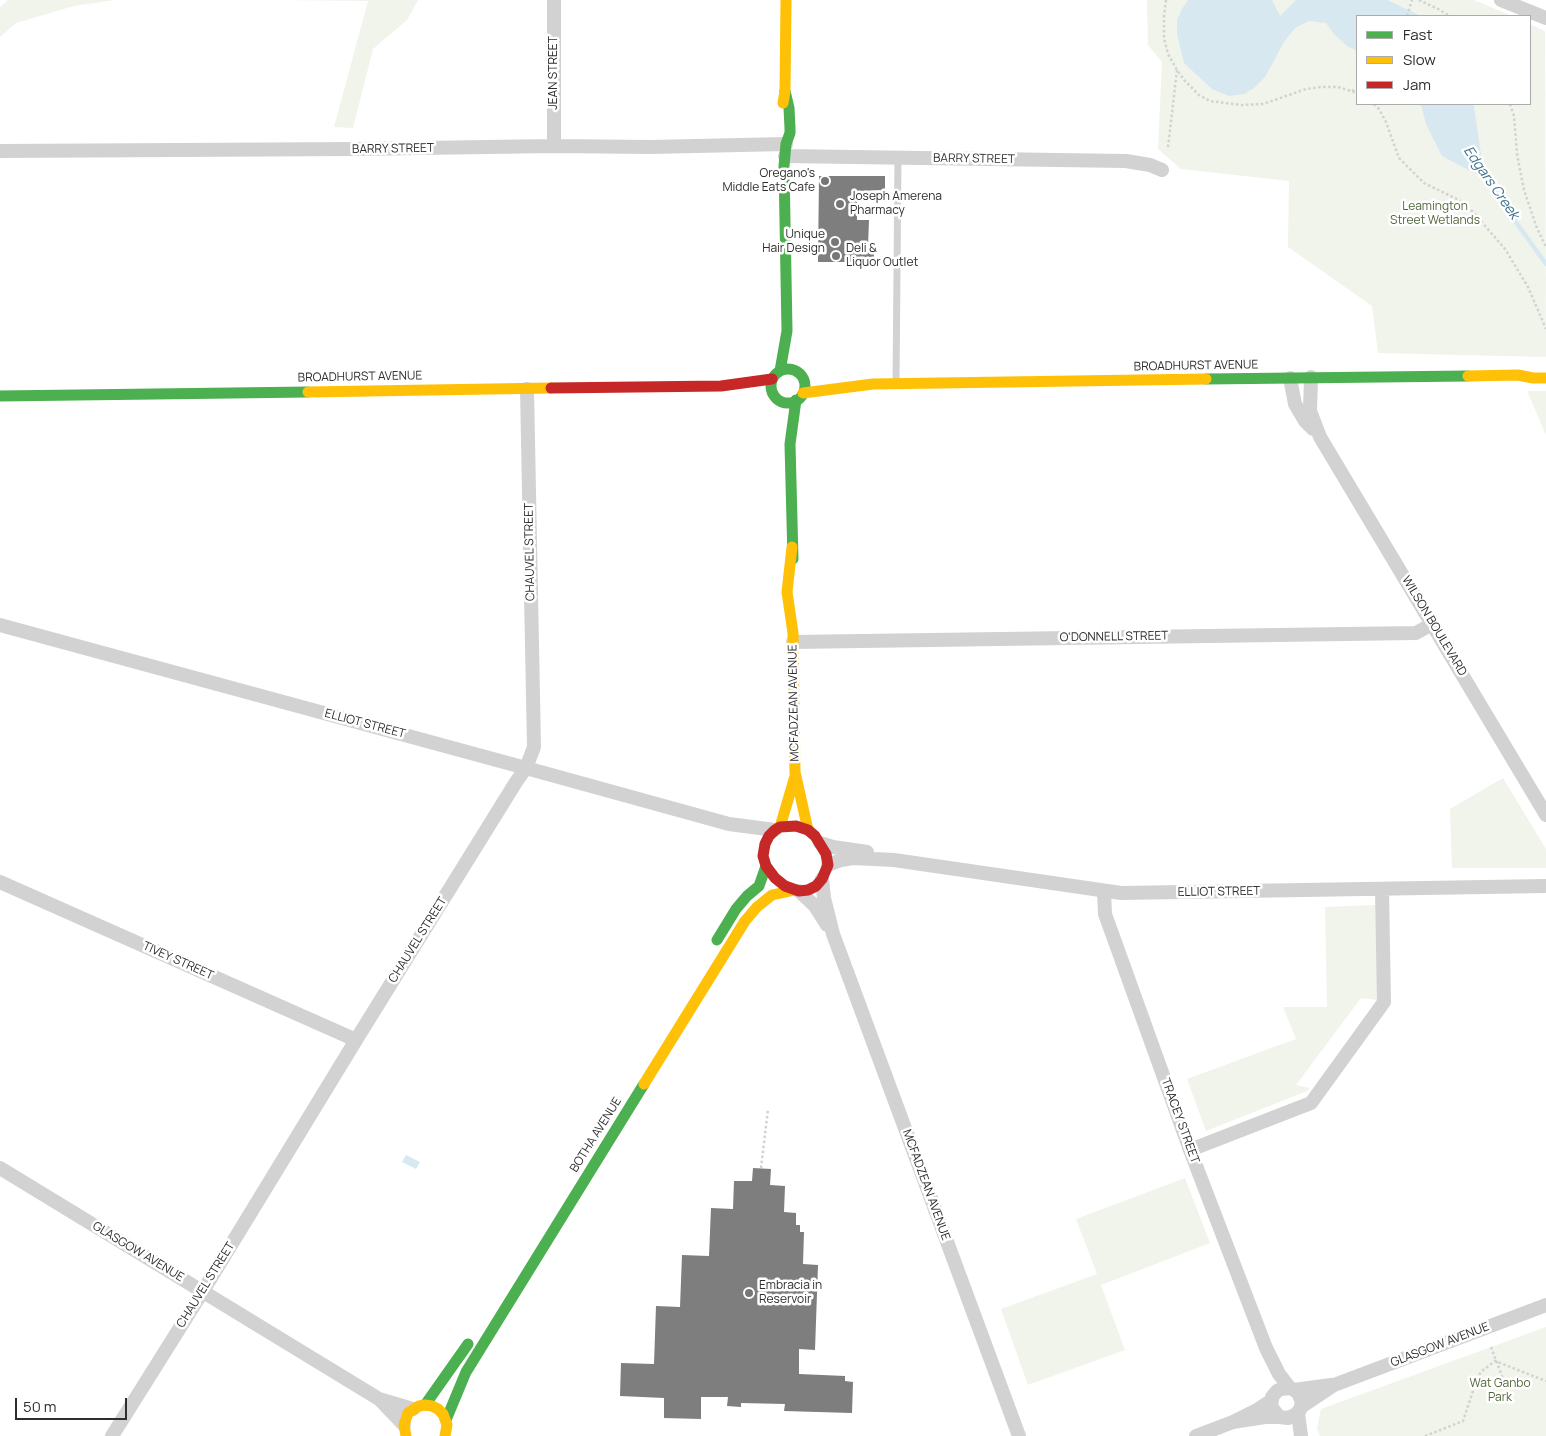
<!DOCTYPE html>
<style>
body{margin:0}
#map{position:relative;width:1546px;height:1436px;overflow:hidden;background:#fff;font-family:Manrope,sans-serif}
canvas{display:block}
.legend{position:absolute;left:1356px;top:15px;width:175px;height:90px;box-sizing:border-box;background:#fff;border:1px solid #ababab;margin:0;padding:6px 9px;list-style:none;font-size:15px;color:#2d2d2d}
.legend li{display:flex;align-items:center;gap:10px;height:25px}
.legend b{width:25px;border:1px solid #ababab}
.scale{position:absolute;left:15px;top:1398px;width:112px;height:22px;box-sizing:border-box;border:2px solid #2d2d2d;border-top:0;padding-left:6px;font-size:15px;line-height:18px;white-space:nowrap;color:#2d2d2d;-webkit-text-stroke:4px #fff;paint-order:stroke}
</style>
<div id="map">
<canvas width="1546" height="1436"></canvas>
<ul class="legend">
<li><b style="height:6px;background:#4caf50"></b>Fast</li>
<li><b style="height:6px;background:#ffc107"></b>Slow</li>
<li><b style="height:6px;background:#c62828"></b>Jam</li>
</ul>
<div class="scale">50 m</div>
</div>
<script>
const context = document.querySelector('canvas').getContext('2d');
context.lineJoin = 'round';
function fill(path, color) {
  context.fillStyle = color;
  context.fill(path, 'evenodd');
}
function poly(rows) {
  const path = new Path2D();
  for (const r of rows) {
    if (r.length === 3) {
      path.moveTo(r[0] + r[2], r[1]);
      path.arc(r[0], r[1], r[2], 0, 2 * Math.PI);
      continue;
    }
    path.moveTo(r[0], r[1]);
    for (let i = 2; i < r.length; i += 2) path.lineTo(r[i], r[i + 1]);
  }
  return path;
}
function strokePath(path, color, width, dash) {
  context.strokeStyle = color;
  context.lineWidth = width;
  context.lineCap = dash ? 'butt' : 'round';
  context.setLineDash(dash || []);
  context.stroke(path);
}
function write(font, color, halo, rows, align = 'center') {
  context.font = font + ' Manrope,sans-serif';
  context.lineWidth = 5;
  context.setLineDash([]);
  context.textBaseline = 'middle';
  context.strokeStyle = halo;
  context.fillStyle = color;
  for (const [text, x, y, turn = 0] of rows) {
    context.save();
    context.translate(x, y);
    context.rotate((+turn || 0) * Math.PI / 180);
    context.textAlign = isNaN(turn) ? turn : align;
    if (halo) context.strokeText(text, 0, 0);
    context.fillText(text, 0, 0);
    context.restore();
  }
}
const green = poly([
 [8,0,115,0,74,6,16,23,0,37,0,7],
 [280,0,418,0,407,20,373,49,353,128,334,127,368,1],
 [1147,0,1474,0,1512,16,1357,16,1357,104,1530,104,1530,24,1545,31,1546,357,1378,353,1372,306,1288,247,1289,181,1181,169,1158,149,1162,62,1148,45],
 [1527,391,1546,391,1546,435],
 [1503,778,1546,849,1546,868,1452,868,1450,809],
 [1376,905,1378,1000,1361,998,1296,1085,1310,1088,1307,1091,1206,1131,1187,1079,1296,1039,1283,1007,1327,1007,1325,907],
 [1185,1178,1210,1243,1101,1285,1125,1350,1028,1385,1001,1309,1097,1274,1076,1219],
 [1546,1327,1546,1436,1320,1436,1317,1428,1321,1409]
]);
const water = poly([
 [1188,0,1272,0,1280,16,1296,0,1387,0,1419,15,1419,16,1357,16,1357,51,1347,46,1334,34,1326,23,1309,21,1295,28,1284,42,1265,77,1254,88,1244,94,1229,96,1212,89,1184,63,1177,34,1177,20,1182,9],
 [1421,104,1472,104,1474,106,1481,155,1489,181,1442,156,1426,124],
 [406,1155,420,1162,416,1169,402,1162]
]);
const stream = poly([
 [1486,176,1500,200,1546,264]
]);
const building = poly([
 [819,176,885,176,885,190,857,191,857,220,869,220,868,247,874,247,874,262,818,262],
 [753,1168,771,1169,770,1185,785,1186,784,1212,796,1213,796,1225,800,1225,800,1232,804,1232,803,1264,818,1265,815,1350,799,1349,799,1374,845,1376,845,1381,853,1382,852,1413,784,1411,785,1404,741,1403,741,1407,727,1406,728,1397,701,1397,701,1419,664,1418,664,1398,620,1396,621,1363,654,1364,656,1306,680,1307,682,1255,709,1256,711,1208,733,1209,734,1181,752,1181]
]);
const path = poly([
 [1166,0,1164,16,1164,38,1168,54,1177,70,1185,81,1199,95,1210,101,1241,105,1263,104,1306,89,1321,87,1338,87,1357,93],
 [1419,0,1438,9,1450,16],
 [1407,16,1412,0],
 [1352,91,1357,88],
 [1374,104,1379,109,1386,122,1399,158,1424,183,1461,201,1474,213,1505,249,1528,287,1546,329],
 [1510,104,1514,116,1517,154,1524,190,1537,228,1546,247],
 [1168,147,1177,70],
 [761,1168,768,1109],
 [1491,1347,1508,1392],
 [1425,1436,1463,1421,1478,1376,1482,1371,1495,1361,1546,1381]
]);
const lane = poly([
 [896,383,898,157]
]);
const street = poly([
 [554,0,554,146],
 [1501,0,1546,18],
 [0,151,355,149,554,146,651,147,786,144],
 [785,156,1126,161,1150,165,1162,170],
 [1311,377,1310,411,1320,437,1546,815],
 [1290,378,1295,404,1305,421,1313,429],
 [0,625,526,768,729,824,775,830],
 [793,642,1416,633,1432,624],
 [820,843,833,847,867,852],
 [828,865,841,860,853,858,894,860,1121,893,1546,886],
 [822,879,824,898,833,934,1019,1436],
 [0,882,356,1040],
 [799,891,815,906,827,925],
 [1104,892,1105,914,1190,1150,1266,1348,1279,1374,1290,1388],
 [1190,1150,1311,1103,1384,1002,1382,889],
 [0,1168,379,1399,413,1409],
 [1294,1390,1331,1385],
 [379,1399,404,1425],
 [1301,1407,1334,1385,1546,1305],
 [1298,1413,1301,1436],
 [1233,1422,1265,1417,1279,1417,1288,1418,1295,1415,1300,1410,1302,1402,1298,1393,1294,1390,1290,1388,1281,1389,1277,1391,1272,1397,1271,1405,1273,1409,1279,1417],
 [112,1436,203,1291,356,1040,516,782,526,768,534,747,527,389],
 [1196,1436,1233,1422,1257,1410,1272,1400]
]);
const fast = poly([
 [788,386,17],
 [780,371,787,331,784,166,786,144,790,133,790,128,789,108,785,91],
 [1206,379,1468,376],
 [0,396,308,392],
 [793,559,790,444,796,400],
 [717,940,736,909,747,896,759,886,766,866],
 [425,1405,468,1344],
 [446,1420,466,1372,644,1084]
]);
const slow = poly([
 [783,103,785,91,786,0],
 [1468,376,1518,375,1533,378,1546,378],
 [308,392,551,388],
 [803,393,873,384,1206,379],
 [792,547,787,592,793,633,795,772,808,830],
 [780,827,795,776],
 [644,1084,745,921,757,907,772,895,795,890],
 [406,1436,404,1425,408,1413,419,1406,425,1405,432,1406,438,1409,443,1414,447,1425,445,1436]
]);
const jam = poly([
 [551,388,721,386,772,379],
 [796,826,808,830,815,836,826,854,828,865,822,879,816,886,808,890,799,891,785,886,775,878,766,866,763,856,765,844,769,836,775,830,780,827,796,826]
]);
const markers = [
 [825,181,5,"#767676"],
 [840,204,5,"#767676"],
 [835,242,5,"#767676"],
 [836,256,5,"#767676"],
 [749,1293,5,"#767676"]
];
const streetNames = [
 ["JEAN STREET",554,73,-90],
 ["BARRY STREET",393,149,-1],
 ["BARRY STREET",974,159,1],
 ["BROADHURST AVENUE",1196,366,-1],
 ["BROADHURST AVENUE",360,377,-1],
 ["CHAUVEL STREET",530,552,-91],
 ["WILSON BOULEVARD",1434,626,59],
 ["O'DONNELL STREET",1114,637,-1],
 ["MCFADZEAN AVENUE",794,703,-91],
 ["ELLIOT STREET",365,724,15],
 ["ELLIOT STREET",1219,892,-1],
 ["CHAUVEL STREET",418,940,-58],
 ["TIVEY STREET",178,961,24],
 ["TRACEY STREET",1180,1121,70],
 ["BOTHA AVENUE",596,1135,-58],
 ["MCFADZEAN AVENUE",926,1185,70],
 ["GLASGOW AVENUE",138,1252,31],
 ["CHAUVEL STREET",206,1285,-58],
 ["GLASGOW AVENUE",1440,1345,-21]
];
const poiNames = [
 ["Oregano's",815,174,"right"],
 ["Middle Eats Cafe",815,188,"right"],
 ["Joseph Amerena",850,197],
 ["Pharmacy",850,211],
 ["Unique",825,235,"right"],
 ["Hair Design",825,249,"right"],
 ["Deli &",846,249],
 ["Liquor Outlet",846,263],
 ["Embracia in",759,1286],
 ["Reservoir",759,1300]
];
const parkNames = [
 ["Leamington",1435,207],
 ["Street Wetlands",1435,221],
 ["Wat Ganbo",1500,1384],
 ["Park",1500,1398]
];
const waterNames = [
 ["Edgars Creek",1491,183,55]
];
fill(green, '#f0f4eb');
fill(water, '#d8e8f0');
strokePath(stream, '#d8e8f0', 4.5);
fill(building, '#7e7e7e');
strokePath(path, '#d2d2d2', 2.5, [2.5, 2.5]);
strokePath(lane, '#d2d2d2', 7);
strokePath(street, '#d2d2d2', 14);
strokePath(fast, '#4caf50', 11);
strokePath(slow, '#ffc107', 11);
strokePath(jam, '#c62828', 11);
for (const [x, y, r, color] of markers) {
  const dot = new Path2D();
  dot.arc(x, y, r, 0, 2 * Math.PI);
  context.fillStyle = color;
  context.fill(dot);
  strokePath(dot, '#fff', 2);
}
write('12px', '#2d2d2d', '#fff', streetNames);
write('12px', '#2d2d2d', '#fff', poiNames, 'left');
write('12px', '#52683c', '#fff', parkNames);
write('italic 14px', '#3e718d', '#fff', waterNames);
</script>
